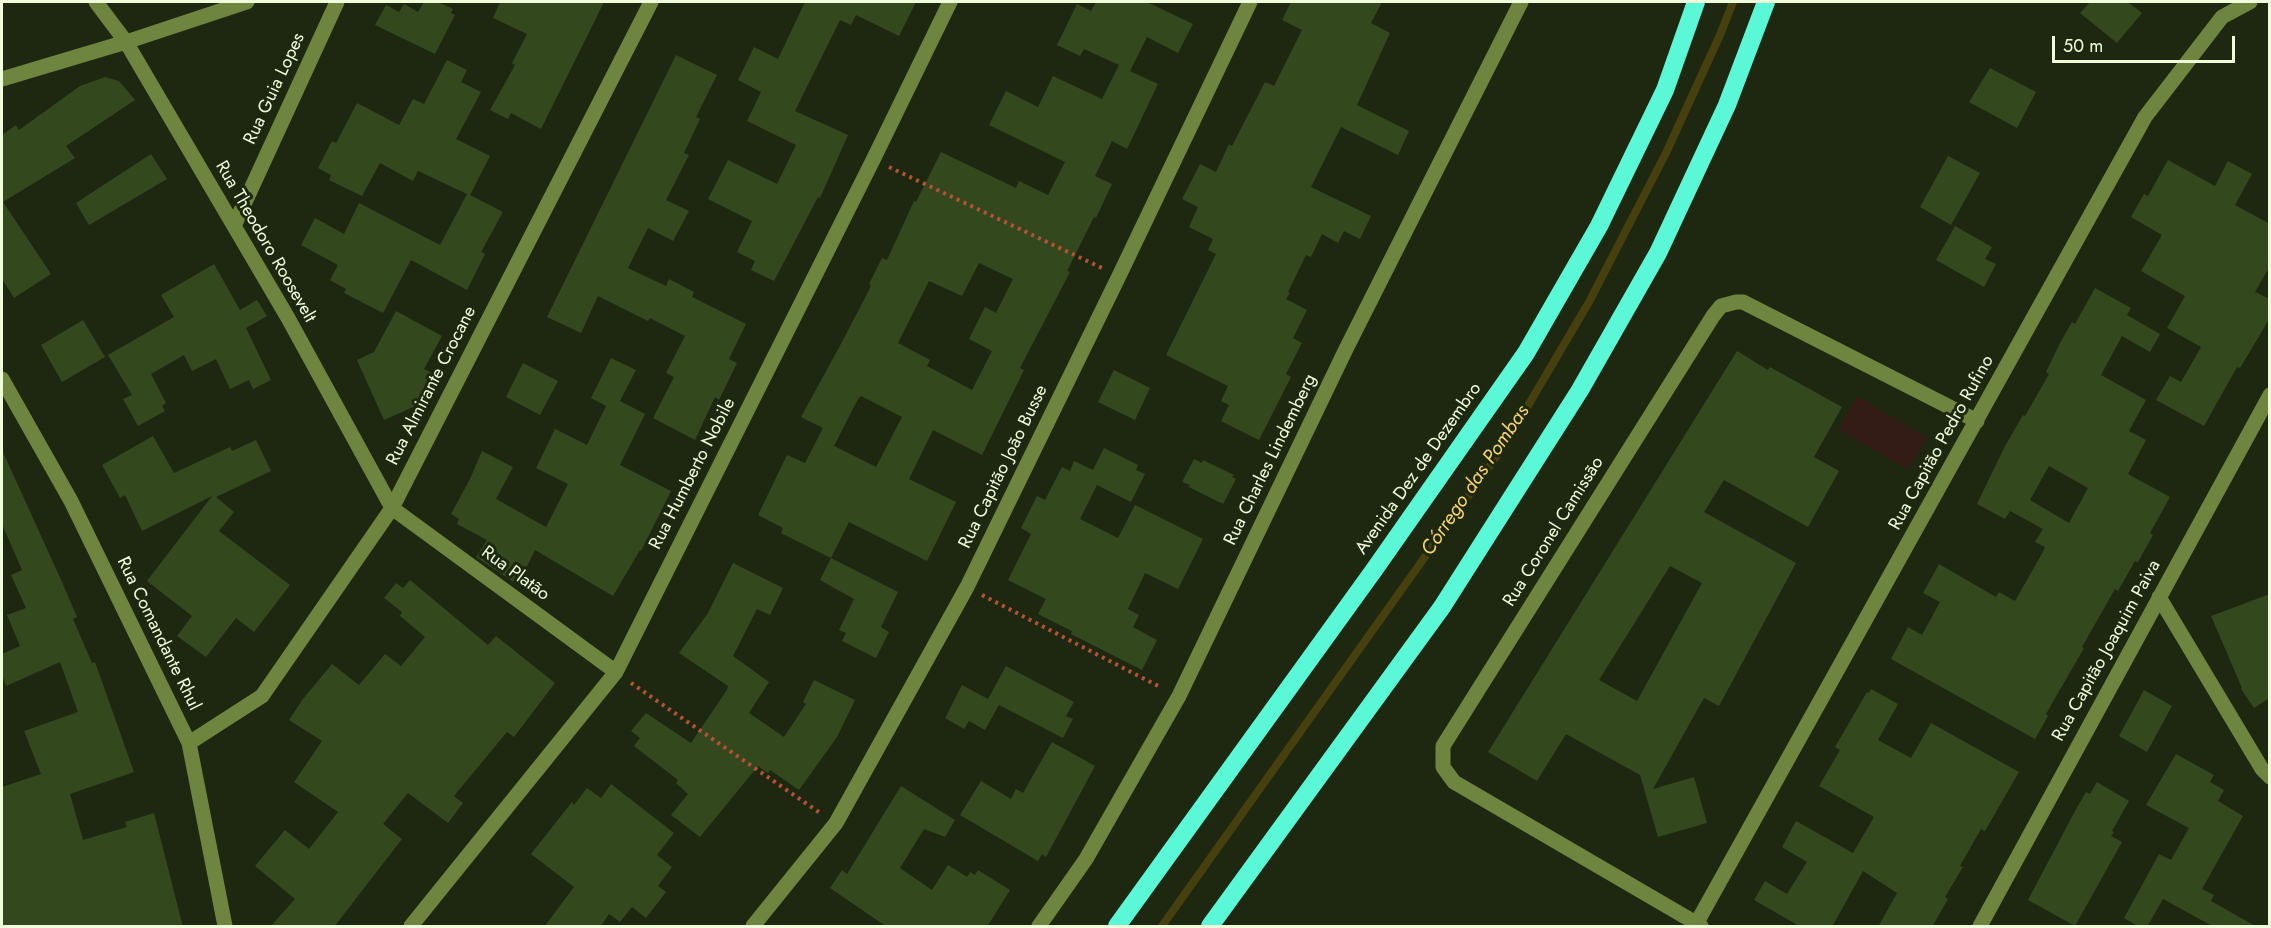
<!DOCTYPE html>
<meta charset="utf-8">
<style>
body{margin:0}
#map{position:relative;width:2271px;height:928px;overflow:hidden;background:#1e2811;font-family:Jost,sans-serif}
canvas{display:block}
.frame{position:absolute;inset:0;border:3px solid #effdda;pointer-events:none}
.scale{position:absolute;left:2052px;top:36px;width:183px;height:27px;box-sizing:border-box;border:3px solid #effdda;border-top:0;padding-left:8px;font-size:18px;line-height:21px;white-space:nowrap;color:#effdda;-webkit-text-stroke:4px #1e2811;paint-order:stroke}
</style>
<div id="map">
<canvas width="2271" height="928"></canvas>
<div class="frame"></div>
<div class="scale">50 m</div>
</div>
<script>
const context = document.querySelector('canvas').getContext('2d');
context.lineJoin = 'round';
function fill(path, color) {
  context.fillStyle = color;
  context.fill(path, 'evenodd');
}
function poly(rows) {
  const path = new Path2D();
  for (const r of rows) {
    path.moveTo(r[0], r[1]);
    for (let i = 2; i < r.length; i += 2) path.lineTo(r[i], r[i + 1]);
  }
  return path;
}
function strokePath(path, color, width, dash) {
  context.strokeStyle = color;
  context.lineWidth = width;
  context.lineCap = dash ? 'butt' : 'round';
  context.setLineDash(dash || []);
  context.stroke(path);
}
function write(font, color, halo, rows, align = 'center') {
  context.font = font + ' Jost,sans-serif';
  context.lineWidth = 6;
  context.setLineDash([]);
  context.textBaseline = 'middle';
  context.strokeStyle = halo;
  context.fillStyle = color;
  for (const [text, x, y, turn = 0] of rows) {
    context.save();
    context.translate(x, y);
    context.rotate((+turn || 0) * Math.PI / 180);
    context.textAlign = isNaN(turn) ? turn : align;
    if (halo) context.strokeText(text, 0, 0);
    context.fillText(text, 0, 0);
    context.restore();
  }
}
const green = poly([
 [1857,396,1927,438,1908,470,1838,429]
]);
const stream = poly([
 [1162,926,1506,443,1589,302,1666,153,1720,35,1733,2]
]);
const building = poly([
 [424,2,438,2,453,9,451,13,455,15,435,54,375,25,386,5,399,12,404,4,418,12],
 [500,2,604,2,541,129,511,113,508,119,490,110,515,65,512,63,527,34,493,18],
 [804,2,916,2,899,36,856,15,851,25,840,20,795,111,848,135,820,198,818,197,774,281,751,270,755,261,737,252,752,221,708,199,728,160,777,184,796,145,747,121,761,92,738,80,754,47,778,59,805,2],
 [1096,2,1147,2,1193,24,1178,53,1147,37,1130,71,1158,84,1127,149,1112,141,1095,176,1112,184,1096,218,1094,217,1067,271,1070,272,1020,368,1024,370,982,455,933,430,909,479,956,502,927,561,849,522,831,558,781,533,783,528,758,515,787,455,805,463,823,428,801,417,842,342,869,290,871,285,869,284,882,258,887,260,914,201,916,202,941,152,1016,188,1019,181,1048,195,1065,162,989,125,1006,91,1038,107,1053,76,1102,99,1119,65,1084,49,1080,56,1057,45,1077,4,1091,11],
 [979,263,1013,279,996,313,985,307,969,339,992,351,972,390,927,366,930,360,898,343,929,281,962,296],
 [861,396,902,417,876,467,834,446,858,399],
 [1291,2,1382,2,1371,23,1390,33,1357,105,1409,131,1398,155,1341,127,1311,187,1371,216,1360,239,1344,231,1338,243,1322,234,1311,257,1306,255,1288,292,1290,293,1286,299,1307,310,1293,338,1302,343,1286,374,1291,377,1259,440,1221,421,1229,405,1221,401,1228,386,1166,355,1216,254,1208,250,1213,239,1189,227,1198,207,1182,199,1200,164,1216,172,1229,144,1232,146,1265,82,1274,86,1302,30,1282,20],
 [2090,2,2128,2,2142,13,2117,43,2080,13],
 [676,55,717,75,696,117,700,119,684,153,689,155,666,200,689,211,673,241,648,228,628,268,666,286,669,279,694,292,692,297,746,324,729,359,737,363,719,400,715,397,695,440,653,418,674,377,666,373,685,336,650,318,648,321,598,296,581,333,547,317],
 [447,60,467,70,461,82,481,92,456,139,490,156,470,195,503,212,481,252,485,254,467,290,411,260,383,313,344,293,346,289,330,280,338,265,301,245,315,218,344,234,359,203,440,245,467,194,418,171,413,181,380,163,362,196,329,180,331,175,318,168,332,141,336,143,357,103,399,125,413,99,424,104],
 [1990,68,2036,92,2017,128,1969,102],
 [105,77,119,81,135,100,66,146,75,158,3,202,51,274,14,298,2,279,2,135,16,125,19,130,80,86],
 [151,154,167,179,89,225,76,203],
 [1948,156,1980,173,1951,225,1920,207],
 [2168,160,2215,186,2228,161,2252,174,2235,205,2270,224,2270,266,2255,292,2270,299,2270,318,2240,368,2237,367,2204,426,2156,400,2170,376,2181,382,2201,347,2167,328,2185,296,2141,271,2162,235,2131,217,2144,194,2148,196],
 [1955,226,1992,247,1985,259,1996,264,1984,287,1936,260],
 [214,264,240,310,257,300,267,316,246,328,271,380,253,389,249,380,230,389,216,359,192,371,184,355,151,374,166,403,162,406,165,411,138,426,123,399,132,395,108,355,174,317,161,295],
 [2095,288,2131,308,2127,315,2160,334,2150,352,2122,336,2101,375,2146,400,2129,431,2146,440,2128,474,2170,497,2150,533,2153,535,2138,562,2135,561,2118,591,2115,589,2082,647,2084,648,2046,714,2048,716,2035,739,1891,659,1908,627,1922,635,1940,602,1923,593,1939,564,1996,597,1999,592,2015,601,2044,550,2045,547,2035,542,2043,529,2010,511,2005,519,1977,504,2005,446,2023,415,2025,416,2049,374,2046,372,2059,345,2072,322,2075,324],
 [2049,466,2088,488,2069,523,2030,500],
 [396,311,442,336,424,369,436,375,422,403,384,420,357,360,374,352],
 [83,320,105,357,62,382,41,345],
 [1737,351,1768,370,1770,367,1842,407,1814,457,1839,471,1808,527,1724,480,1704,512,1796,563,1719,706,1704,698,1653,789,1694,777,1707,823,1658,837,1640,775,1566,734,1537,781,1488,752],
 [1670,566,1702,583,1637,701,1599,680],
 [611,358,636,370,620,401,645,414,620,465,671,491,641,551,640,550,613,596,535,550,518,585,476,557,487,540,457,524,459,519,451,514,470,479,482,451,513,467,496,499,546,527,568,484,536,468,555,429,587,445,606,406,591,398],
 [523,363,558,381,540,415,506,397],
 [1114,370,1150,388,1135,420,1098,402],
 [153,436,174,473,230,447,232,451,256,440,271,471,216,497,234,512,219,531,290,585,254,632,236,618,206,657,177,636,192,616,147,581,212,496,142,531,125,495,120,498,102,465],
 [1104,448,1138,465,1136,470,1145,474,1131,502,1097,485,1080,519,1118,538,1135,505,1203,539,1178,589,1145,573,1128,609,1139,615,1133,627,1157,640,1142,670,1071,634,1072,631,1038,614,1046,599,1008,580,1031,534,1021,528,1037,496,1045,500,1062,467,1070,471,1074,461,1093,470],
 [2,450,62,582,77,617,73,619,92,663,95,662,134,772,70,794,83,840,127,827,125,822,154,813,183,927,2,927,2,787,41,774,24,731,78,712,60,662,6,686,2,675,2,654,20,646,7,615,26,608,11,575,22,570,2,524],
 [1194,459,1202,463,1203,460,1234,475,1232,477,1236,479,1223,504,1189,487,1190,485,1182,482],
 [831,558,898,592,881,627,889,632,876,658,842,641,846,633,839,630,854,599,820,580],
 [733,563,783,588,770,615,757,609,733,656,769,682,749,713,784,737,806,704,803,702,814,680,855,700,837,737,799,790,770,770,768,773,758,766,700,837,671,815,688,794,676,783,678,780,634,746,640,738,631,731,646,713,691,743,727,690,728,686,679,653,708,613],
 [410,580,488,645,496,636,555,683,514,737,507,732,454,796,463,803,448,823,408,793,383,824,402,839,334,927,270,927,295,899,255,866,285,830,309,849,338,812,294,782,322,741,289,720,303,699,332,664,359,685,385,654,401,666,425,637,400,616,402,612,384,598,396,583,403,588],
 [2270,594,2270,698,2254,708,2241,689,2242,688,2211,616],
 [1006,666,1074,702,1066,716,1073,719,1063,738,999,705,985,730,969,721,964,729,945,718,962,685,988,699],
 [1871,689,1898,704,1878,740,1911,758,1931,723,2019,772,1985,831,1981,829,1960,866,1963,867,1945,897,1948,899,1932,927,1878,927,1897,893,1863,871,1832,927,1801,927,1754,900,1765,881,1787,894,1807,862,1782,847,1796,821,1853,853,1874,817,1819,786,1840,750,1835,747,1867,692,1869,693],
 [2144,690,2172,706,2147,752,2119,736],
 [1052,742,1095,766,1046,857,1042,854,1038,861,960,815,981,781,1011,799,1016,789,1023,793],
 [2176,754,2214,775,2210,782,2224,790,2218,801,2243,816,2202,889,2214,895,2211,901,2257,927,2214,927,2163,899,2147,927,2139,927,2124,918,2159,854,2171,860,2189,828,2146,805],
 [2097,782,2129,801,2112,831,2114,832,2111,836,2122,842,2075,926,2028,900,2075,811,2086,792,2090,794],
 [611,784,674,833,657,855,672,867,658,886,666,892,646,918,632,907,620,922,609,914,600,927,544,927,574,887,531,854,572,802,574,805,587,788,601,798],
 [901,786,955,820,945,837,924,829,900,868,932,890,948,865,967,877,970,872,975,875,978,870,1010,890,987,927,887,927,830,888,842,870,847,874]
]);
const path = poly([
 [889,167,1102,268],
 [982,595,1162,688],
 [631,683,820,813]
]);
const minor = poly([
 [96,2,126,42,288,318,392,508,616,672],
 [2,79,126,42,247,2],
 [234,226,337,2],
 [2,379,71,501,189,743,225,926],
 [2159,597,2262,769,2270,777],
 [189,743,262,696,392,508,651,2],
 [411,926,616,672,873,160,950,2],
 [753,926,836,823,967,587,1119,276,1250,2],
 [1039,926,1086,859,1179,696,1346,349,1521,2],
 [1695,926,2145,117,2222,17,2250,2],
 [1701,926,1454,782,1443,767,1443,746,1713,316,1721,306,1736,302,1743,302,1977,421],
 [1980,926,2270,395]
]);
const highway = poly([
 [1117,926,1374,570,1526,353,1599,226,1665,90,1696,2],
 [1210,926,1442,607,1580,390,1658,253,1727,105,1766,2]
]);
const streetNames = [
 ["Rua Guia Lopes",275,89,-65],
 ["Rua Theodoro Roosevelt",265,242,60],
 ["Rua Almirante Crocane",432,386,-63],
 ["Rua Capitão Pedro Rufino",1942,443,-61],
 ["Rua Charles Lindemberg",1271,460,-64],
 ["Rua Capitão João Busse",1004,467,-64],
 ["Avenida Dez de Dezembro",1419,469,-55],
 ["Rua Humberto Nobile",693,474,-63],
 ["Rua Coronel Camissão",1554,532,-58],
 ["Rua Platão",515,574,36],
 ["Rua Comandante Rhul",158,634,64],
 ["Rua Capitão Joaquim Paiva",2107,651,-61]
];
const waterNames = [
 ["Córrego das Pombas",1476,481,-56]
];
fill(green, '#321c15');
strokePath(stream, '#45400d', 8);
fill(building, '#34481e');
strokePath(path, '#b55236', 4, [3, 4.5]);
strokePath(minor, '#6e853f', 15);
strokePath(highway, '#5bf8d8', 18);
write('18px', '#effdda', '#1e2811', streetNames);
write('italic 20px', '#f8d46d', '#1e2811', waterNames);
</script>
